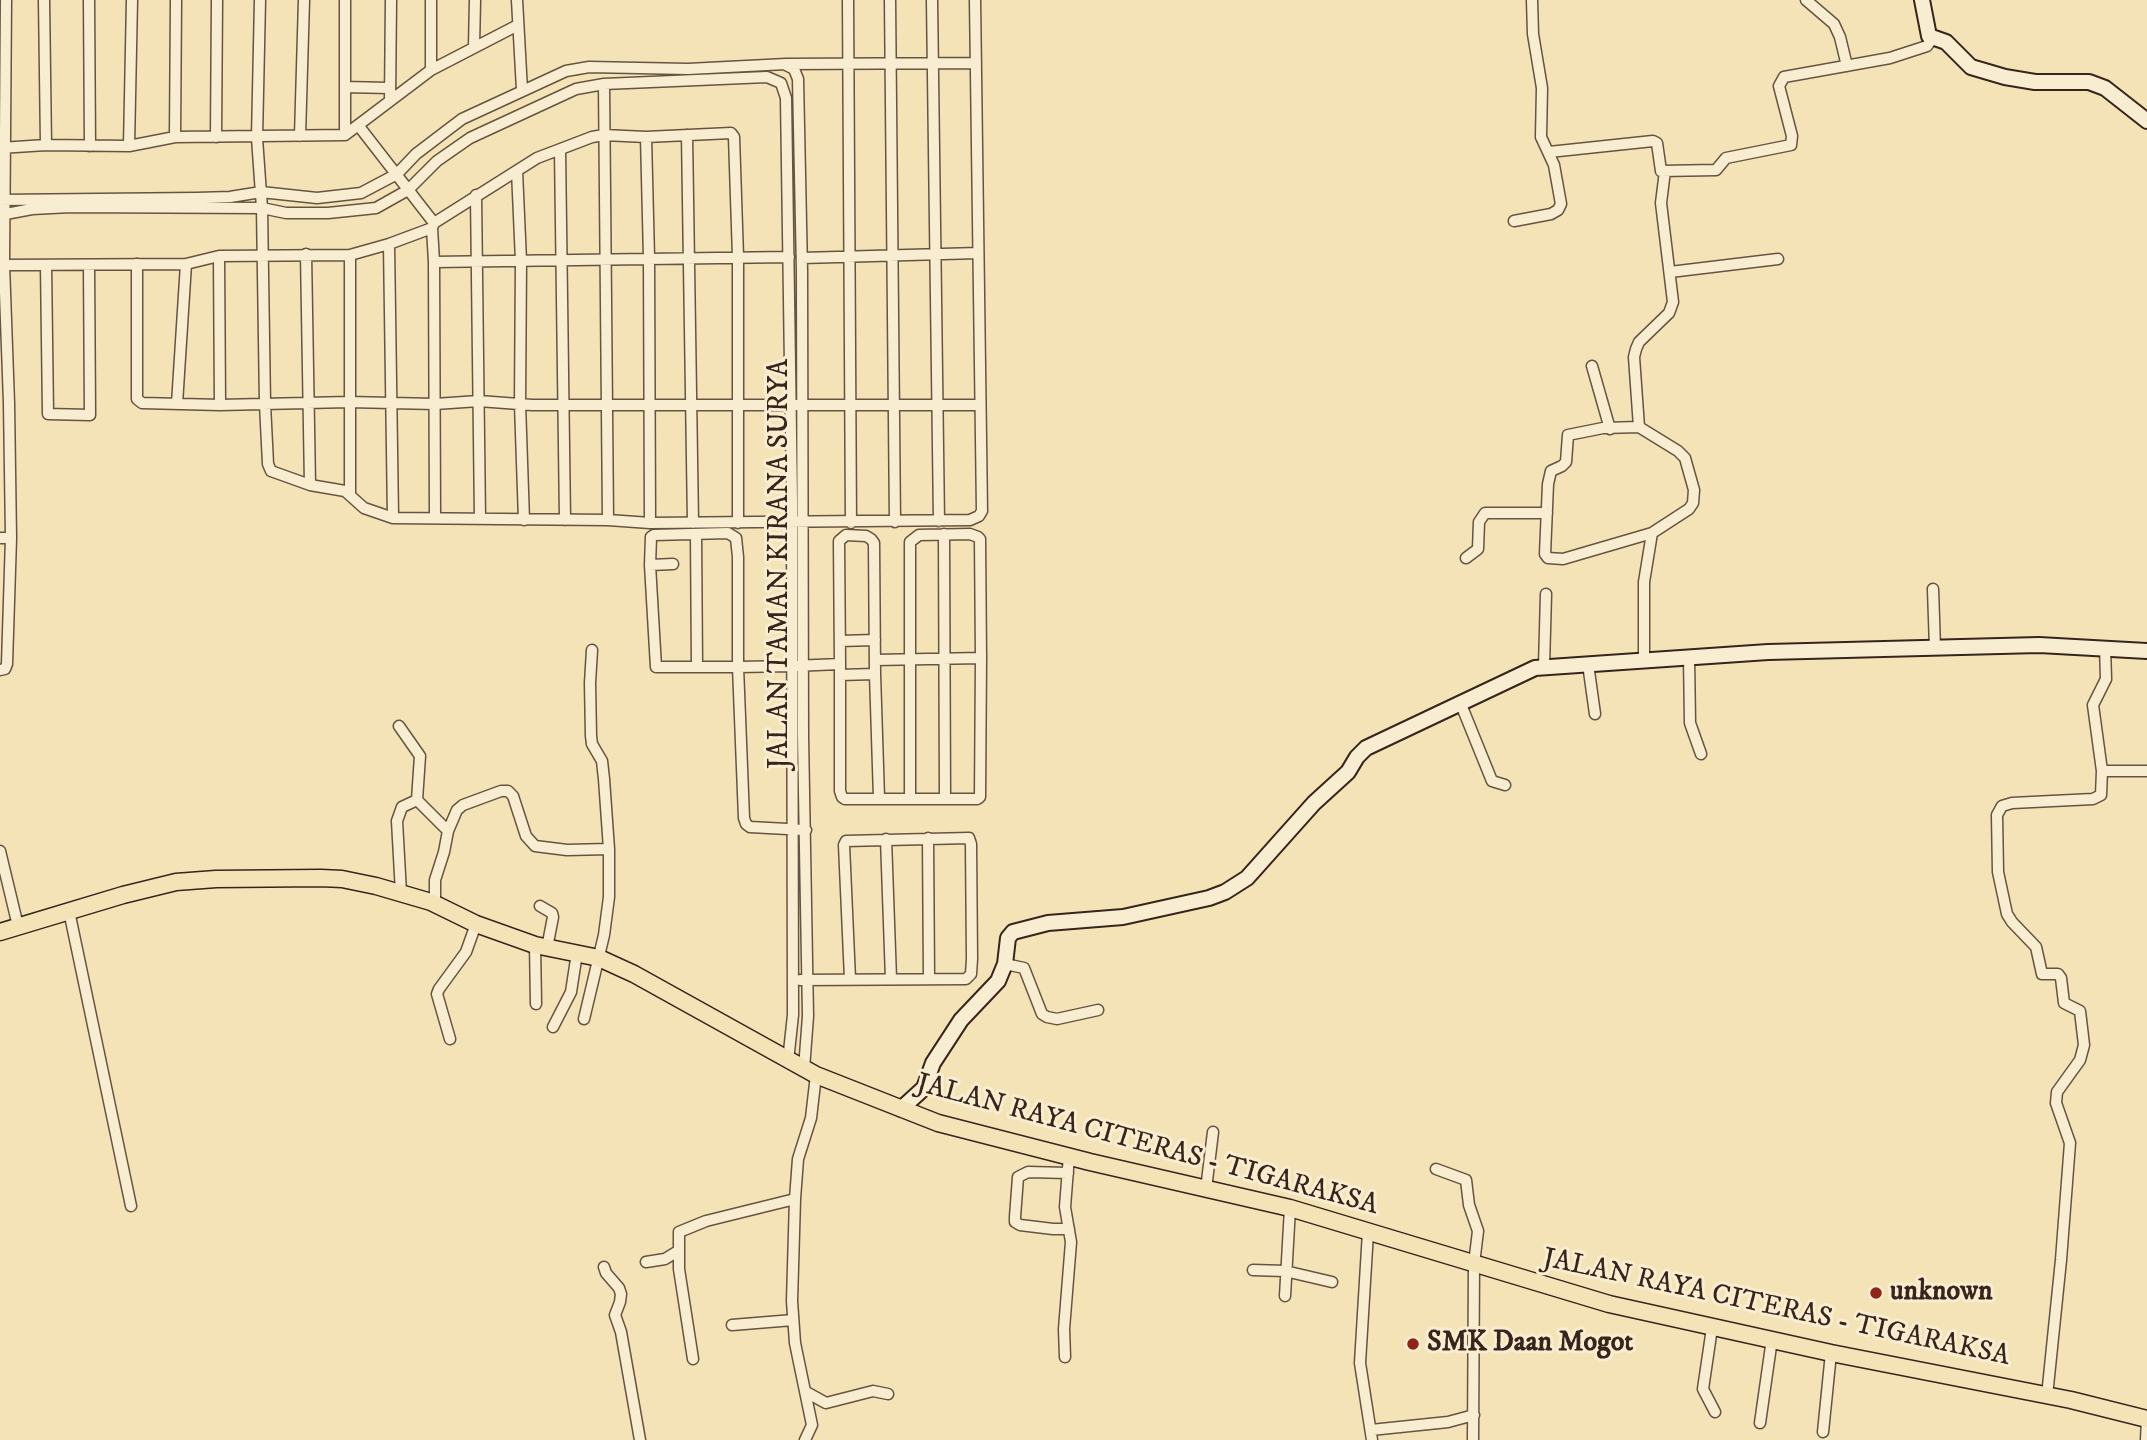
<!DOCTYPE html>
<style>
body{margin:0}
canvas{display:block;background:#f4e3b7}
</style>
<canvas width="2147" height="1440"></canvas>
<script>
const context = document.querySelector('canvas').getContext('2d');
context.lineJoin = 'round';
function poly(rows) {
  const path = new Path2D();
  for (const r of rows) {
    path.moveTo(r[0], r[1]);
    for (let i = 2; i < r.length; i += 2) path.lineTo(r[i], r[i + 1]);
  }
  return path;
}
function strokePath(path, color, width, dash) {
  context.strokeStyle = color;
  context.lineWidth = width;
  context.lineCap = dash ? 'butt' : 'round';
  context.setLineDash(dash || []);
  context.stroke(path);
}
function write(font, color, halo, rows, align = 'center') {
  context.font = font + ' "IM FELL DW Pica",serif';
  context.lineWidth = 6;
  context.setLineDash([]);
  context.textBaseline = 'middle';
  context.strokeStyle = halo;
  context.fillStyle = color;
  for (const [text, x, y, turn = 0] of rows) {
    context.save();
    context.translate(x, y);
    context.rotate((+turn || 0) * Math.PI / 180);
    context.textAlign = isNaN(turn) ? turn : align;
    if (halo) context.strokeText(text, 0, 0);
    context.fillText(text, 0, 0);
    context.restore();
  }
}
const street = poly([
 [44,0,46,145],
 [89,0,90,146],
 [260,0,257,138,262,208,265,404,268,464,271,471,310,485,345,491,364,508,393,518,608,520,650,523,970,520,979,516,982,511,975,0],
 [431,0,431,70],
 [517,0,522,90],
 [848,0,851,523],
 [890,0,895,522],
 [932,0,939,521],
 [1806,0,1834,24,1840,37,1847,66],
 [474,47,475,0],
 [786,65,794,69,798,79,802,271,803,736,808,1016,804,1069],
 [604,84,608,520],
 [345,87,389,88],
 [390,101,391,0],
 [358,125,434,223],
 [345,135,345,0],
 [687,135,693,523],
 [300,136,304,0],
 [175,137,176,0],
 [216,137,217,0],
 [646,137,649,258,650,523],
 [129,146,132,0],
 [0,148,46,145,129,146,175,137,345,135,431,70,518,25],
 [560,150,565,520],
 [1549,152,1653,141,1657,143,1661,171,1716,170,1726,158,1791,145,1792,136,1779,86,1784,77,1890,58,1927,46,1932,39],
 [517,171,521,261,520,404,524,520],
 [476,195,480,519],
 [0,200,197,198,230,197,261,192,317,198,361,193,397,174,416,154,462,119,566,71,589,67,688,69,786,64,976,63],
 [0,215,32,209,71,207,262,208,286,213,328,213,376,208,408,190,437,161,470,138,576,89,604,84,767,77,781,83,786,98,792,500,793,1015,788,1061],
 [1514,221,1551,214,1558,210,1561,204,1554,165,1541,137,1542,88,1533,34,1532,0],
 [432,228,434,262,435,518],
 [389,244,393,518],
 [306,254,310,485],
 [350,255,350,495],
 [219,256,220,405],
 [802,258,978,253],
 [434,262,789,257],
 [137,264,137,399,142,403,220,405,349,402,435,404,479,401,532,405,980,405],
 [46,265,48,414,90,415,89,265],
 [0,271,4,265,186,264,219,256,350,255,389,244,432,228,434,223,537,158,592,137,604,135,646,137,731,133,734,137,738,257,738,523],
 [1670,272,1778,259],
 [1592,366,1610,429],
 [177,404,186,264],
 [1639,427,1678,451,1685,458,1694,490,1693,503,1689,509,1652,533,1563,559,1548,558,1545,554,1548,484,1551,471,1562,466,1566,462,1568,435,1603,428,1639,427,1634,357,1636,349,1639,342,1669,313,1673,302,1661,203,1665,171],
 [696,534,697,667],
 [944,534,945,799],
 [0,538,11,538],
 [1466,558,1478,549,1479,522,1485,513,1547,513],
 [650,565,673,564],
 [1933,589,1935,648],
 [840,641,875,640],
 [1689,657,1690,723,1701,754],
 [1644,659,1644,582,1652,533],
 [875,660,981,658],
 [1588,664,1595,714],
 [1544,666,1546,594],
 [0,670,5,669,7,664,11,538,9,403,4,265,6,0],
 [875,674,879,798],
 [840,675,840,791,842,797,845,799,977,799,980,797,981,658,980,539,978,537,970,534,919,535,910,542,910,798],
 [1460,702,1492,781,1505,785],
 [399,726,420,756,417,800],
 [2102,771,2147,771],
 [806,830,750,827,746,824,744,818,738,667,738,557,736,538,728,533,654,535,651,537,650,565,656,667,738,667,793,666,840,664,840,675,875,674,874,543,871,539,866,536,846,535,839,541,840,664],
 [928,838,929,979],
 [886,839,891,979],
 [0,851,18,926],
 [401,893,397,821,402,807,417,800,448,831],
 [435,904,435,880,444,852,448,831,457,810,463,805,501,791,508,791,513,796,526,836,535,846,567,850,609,849],
 [540,906,552,913,553,917,547,948],
 [69,911,131,1206],
 [535,945,536,1004],
 [1005,964,1024,968,1042,1014,1047,1017,1057,1019,1098,1010],
 [800,980,966,979,971,974,972,959,971,844,969,838,846,841,844,845,850,979],
 [584,1019,604,935,609,897,609,849,604,779,602,761,592,744,591,736,590,683,592,650],
 [553,1027,571,992,577,953],
 [450,1039,437,994,439,989,466,952,476,924],
 [1436,1169,1466,1180,1469,1205,1478,1231,1474,1264,1473,1440],
 [1068,1173,1028,1172,1018,1177,1015,1217,1015,1222,1020,1225,1053,1229,1069,1229],
 [1206,1189,1213,1132],
 [1368,1232,1360,1363,1372,1440],
 [646,1262,665,1259,678,1251],
 [604,1267,606,1273,619,1288,621,1294,620,1302,615,1315,621,1332,640,1440],
 [1253,1270,1285,1271,1332,1282],
 [1285,1296,1290,1208],
 [732,1325,793,1320],
 [1712,1328,1703,1389,1715,1412],
 [1065,1357,1064,1329,1071,1242,1065,1207,1069,1156],
 [693,1359,679,1269,679,1232,706,1221,795,1199],
 [806,1392,826,1403,873,1391,888,1394],
 [2047,1396,2061,1260,2070,1143,2056,1103,2057,1092,2080,1060,2084,1045,2080,1011,2064,1003,2061,978,2058,974,2042,974,2036,947,2012,922,2007,914,1998,872,1997,815,2002,806,2012,803,2093,799,2101,795,2102,771,2093,705,2106,679,2105,647],
 [1760,1423,1772,1339],
 [1371,1430,1448,1422,1474,1415],
 [1823,1432,1831,1353],
 [805,1440,812,1425,795,1343,792,1301,795,1199,798,1159,811,1118,816,1075],
 [2146,1440,2147,1419]
]);
const secondary = poly([
 [1922,0,1929,36,1946,42,1971,67,2005,77,2035,82,2089,82,2105,88,2147,121],
 [901,1109,924,1088,933,1063,961,1020,998,981,1005,964,1008,938,1013,932,1048,923,1123,917,1209,898,1225,892,1247,878,1314,803,1348,772,1357,757,1366,748,1535,668,1768,652,2039,645,2147,651]
]);
const primary = poly([
 [0,932,123,895,176,882,216,879,321,878,342,879,376,886,431,902,476,924,535,945,599,958,634,974,816,1075,938,1123,1090,1162,1290,1208,1609,1304,1831,1353,2071,1400,2147,1419]
]);
const markers = [
 [1876,1293,7,"#8f2418"],
 [1413,1344,7,"#8f2418"]
];
const streetNames = [
 ["JALAN TAMAN KIRANA SURYA",781,564,-90],
 ["JALAN RAYA CITERAS - TIGARAKSA",1147,1146,15],
 ["JALAN RAYA CITERAS - TIGARAKSA",1776,1309,12]
];
const poiNames = [
 ["unknown",1890,1293],
 ["SMK Daan Mogot",1427,1344]
];
strokePath(street, '#665442', 13);
strokePath(secondary, '#37241b', 18);
strokePath(primary, '#37241b', 19);
strokePath(street, '#f8edd0', 10);
strokePath(secondary, '#f8edd0', 14);
strokePath(primary, '#f4e3b7', 16);
for (const [x, y, r, color] of markers) {
  const dot = new Path2D();
  dot.arc(x, y, r, 0, 2 * Math.PI);
  context.fillStyle = color;
  context.fill(dot);
  strokePath(dot, '#f8edd0', 2.5);
}
write('28px', '#37241b', '#f8edd0', streetNames);
write('bold 28px', '#37241b', '#f8edd0', poiNames, 'left');
</script>
